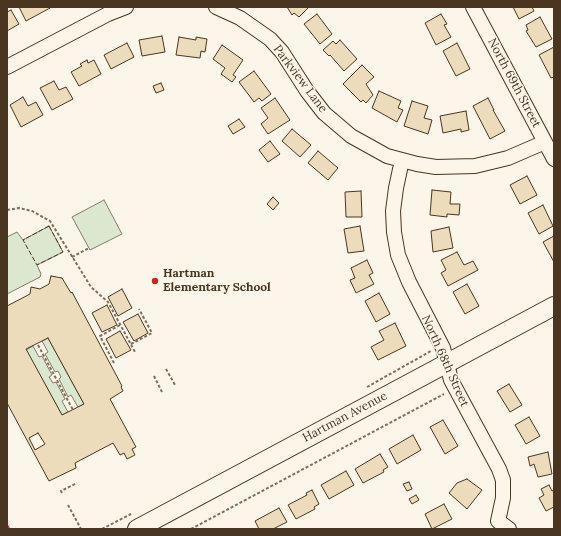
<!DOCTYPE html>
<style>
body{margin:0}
#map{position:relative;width:561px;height:536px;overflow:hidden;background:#fbf6e9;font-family:Lora,serif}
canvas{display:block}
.frame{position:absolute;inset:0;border:8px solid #4a3520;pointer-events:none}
</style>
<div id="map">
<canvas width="561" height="536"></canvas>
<div class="frame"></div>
</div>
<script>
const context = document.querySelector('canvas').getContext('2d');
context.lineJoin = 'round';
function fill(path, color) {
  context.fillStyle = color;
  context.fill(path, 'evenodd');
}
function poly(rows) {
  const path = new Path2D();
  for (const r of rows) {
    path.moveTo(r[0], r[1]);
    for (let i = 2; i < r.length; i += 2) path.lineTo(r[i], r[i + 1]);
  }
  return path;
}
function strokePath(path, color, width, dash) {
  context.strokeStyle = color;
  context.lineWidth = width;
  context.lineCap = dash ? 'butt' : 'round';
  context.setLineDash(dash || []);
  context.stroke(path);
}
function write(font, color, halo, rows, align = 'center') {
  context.font = font + ' Lora,serif';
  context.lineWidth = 3;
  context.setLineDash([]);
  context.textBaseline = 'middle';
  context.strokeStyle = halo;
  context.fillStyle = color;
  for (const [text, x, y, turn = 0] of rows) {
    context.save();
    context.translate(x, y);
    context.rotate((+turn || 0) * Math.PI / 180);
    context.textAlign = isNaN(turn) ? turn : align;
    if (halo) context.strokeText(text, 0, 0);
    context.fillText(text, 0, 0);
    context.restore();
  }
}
const green = poly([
 [104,200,122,234,90,250,72,217,104,200],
 [49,226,63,252,37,265,41,274,40,277,7,294,7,237,17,232,23,240,49,226],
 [48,338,84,404,78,407,71,395,68,397,59,379,61,377,58,371,55,372,45,354,48,352,42,341,48,338],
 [33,346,39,357,42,356,52,375,49,377,53,383,56,382,65,399,62,401,68,412,62,415,26,350,33,346]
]);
const building = poly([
 [19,7,49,7,50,8,26,21,19,7],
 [287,7,309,7,299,17,294,13,292,15,287,7],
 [513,7,532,7,534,11,519,19,513,7],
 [11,10,19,24,7,31,7,12,11,10],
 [317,14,332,34,320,44,304,24,317,14],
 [441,14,447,24,444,25,451,37,436,45,425,23,441,14],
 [540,17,552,39,536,47,526,31,528,30,526,25,540,17],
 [162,36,165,52,142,56,139,40,162,36],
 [179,37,196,40,196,37,207,39,205,52,201,51,200,58,176,55,179,37],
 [340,40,357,59,344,71,330,55,329,56,323,50,333,41,336,44,340,40],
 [127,43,134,57,111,69,104,55,127,43],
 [457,43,470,69,456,76,443,51,457,43],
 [222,45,243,60,233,75,236,77,232,82,221,74,225,68,213,59,222,45],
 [554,47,554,77,551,78,539,55,554,47],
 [87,60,88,63,94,60,101,74,79,86,71,72,82,66,80,64,87,60],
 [362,65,374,77,366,84,373,95,366,103,363,100,361,102,343,84,362,65],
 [254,71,271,94,262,101,259,98,254,102,239,82,254,71],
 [54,81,59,90,66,87,73,99,52,110,40,88,54,81],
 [161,83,164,90,156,93,153,86,161,83],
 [379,91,401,101,398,108,403,110,397,122,372,108,379,91],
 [23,97,28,106,36,102,43,115,21,127,10,105,23,97],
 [275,98,290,120,268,134,261,124,268,118,261,108,275,98],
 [488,98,494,110,493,110,505,131,490,139,473,106,488,98],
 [412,101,428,106,424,118,432,120,428,134,404,126,412,101],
 [466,111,469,130,461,132,461,129,443,133,440,116,466,111],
 [239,119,245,127,233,134,228,126,239,119],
 [292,129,311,145,300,157,282,141,292,129],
 [270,141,280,154,268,162,259,150,270,141],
 [318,151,338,168,328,180,308,163,318,151],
 [527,176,537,195,520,204,510,185,527,176],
 [432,190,451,192,450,204,460,204,459,215,447,214,447,217,430,215,432,190],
 [361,191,362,217,346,217,345,192,361,191],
 [273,197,279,203,273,210,267,204,273,197],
 [543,205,553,226,539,234,528,213,543,205],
 [360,226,364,251,348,253,344,229,360,226],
 [449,227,453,248,433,252,431,231,449,227],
 [554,236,554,262,543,242,554,236],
 [457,252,464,265,473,261,478,270,448,286,441,273,446,270,441,260,457,252],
 [367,260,373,273,369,275,374,284,356,293,350,280,355,278,351,268,367,260],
 [51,276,62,278,71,293,72,292,122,386,121,387,123,391,110,399,136,447,132,449,135,455,127,459,124,453,120,455,113,443,75,463,76,468,49,481,7,403,7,306,30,294,31,287,40,289,49,284,51,276],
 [48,338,84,404,62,415,26,349,48,338],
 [38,433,45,444,35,450,29,438,38,433],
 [467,284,479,306,465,314,453,292,467,284],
 [122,289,132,308,118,316,108,297,122,289],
 [379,293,390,314,376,322,365,301,379,293],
 [107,305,117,325,102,332,92,313,107,305],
 [138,314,148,333,134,341,123,322,138,314],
 [395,323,406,346,378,360,371,347,384,340,379,331,395,323],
 [120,331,131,350,116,358,106,339,120,331],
 [509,384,522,405,510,412,497,391,509,384],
 [529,417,540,436,526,444,515,425,529,417],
 [443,420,458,446,445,454,430,427,443,420],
 [413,435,421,450,397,464,389,449,413,435],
 [548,452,552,474,538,477,534,464,530,466,528,457,548,452],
 [380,454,388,467,383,470,384,472,363,483,355,469,380,454],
 [346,471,354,485,329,499,321,485,346,471],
 [467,479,482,490,467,509,449,493,457,483,467,479],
 [409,482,412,489,407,491,403,484,409,482],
 [549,485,552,491,554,490,554,507,546,511,539,498,544,495,541,489,549,485],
 [312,490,319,504,314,507,315,509,296,519,288,505,307,495,306,493,312,490],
 [416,495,419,500,412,504,409,499,416,495],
 [444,504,452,519,432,529,425,514,444,504],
 [279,508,287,522,273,529,259,529,255,521,279,508]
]);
const path = poly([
 [7,210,19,208,32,211,50,221,91,287,108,302,135,352],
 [72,257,89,248],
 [131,344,152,333,139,309],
 [38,345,73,410],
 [114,363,100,336,120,325],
 [166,369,175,385],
 [154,376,162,392],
 [367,387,431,351],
 [62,493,61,491,77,483],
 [68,505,81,529],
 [7,526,9,529],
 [102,529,131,514],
 [191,529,444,394]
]);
const minor = poly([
 [216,7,240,18,270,39,282,52,307,91,324,113,351,136,387,156,417,164,436,167,475,166,508,158,545,142],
 [473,7,554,159],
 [7,67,108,14,126,7],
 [402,160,396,188,393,211,394,232,398,255,409,282,443,348,451,380,499,469,503,480,503,498,498,521],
 [498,521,509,529]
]);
const major = poly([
 [137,529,554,306]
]);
const fence = poly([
 [49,226,63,252,37,265,23,240,49,226]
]);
const power = poly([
 [7,524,10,529]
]);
const markers = [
 [155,281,4,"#c62828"]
];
const streetNames = [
 ["Parkview Lane",300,79,53],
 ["North 69th Street",514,83,62],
 ["North 68th Street",445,361,66],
 ["Hartman Avenue",345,417,-28]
];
const poiNames = [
 ["Hartman",163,274],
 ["Elementary School",163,288]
];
fill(green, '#dce7d0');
strokePath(green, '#887966', 1);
fill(building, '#ecdcbc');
strokePath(building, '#4a3520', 1);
strokePath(minor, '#4a3520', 16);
strokePath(major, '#4a3520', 20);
strokePath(path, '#7f6f5c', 2, [3, 2]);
strokePath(minor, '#fbf6e9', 14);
strokePath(major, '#fbf6e9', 18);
strokePath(fence, '#4a3520', 1, [5, 2]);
strokePath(power, '#c62828', 1, [14, 3, 2, 3]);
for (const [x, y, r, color] of markers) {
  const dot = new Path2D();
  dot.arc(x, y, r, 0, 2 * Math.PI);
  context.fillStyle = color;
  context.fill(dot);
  strokePath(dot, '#fbf6e9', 1.5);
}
write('12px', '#4a3520', '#fbf6e9', streetNames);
write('bold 12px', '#4a3520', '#fbf6e9', poiNames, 'left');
</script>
